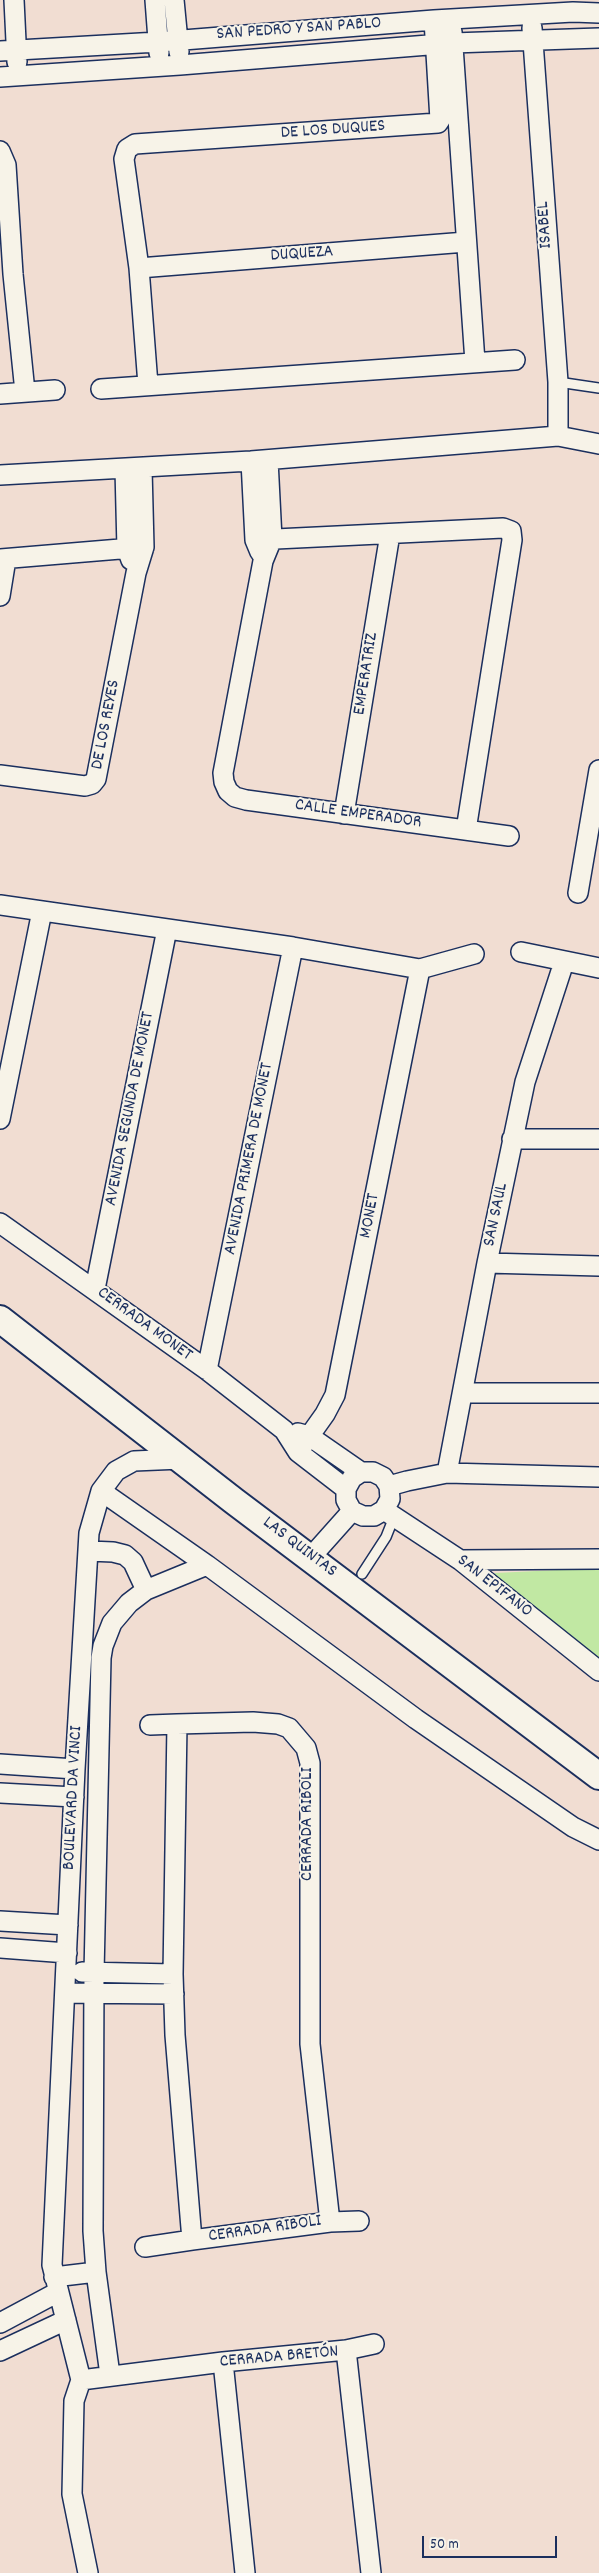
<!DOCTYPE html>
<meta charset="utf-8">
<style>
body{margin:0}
#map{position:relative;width:599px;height:2573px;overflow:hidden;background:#f1ddd2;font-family:Dekko,sans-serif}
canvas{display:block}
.scale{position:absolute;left:422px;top:2536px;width:135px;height:22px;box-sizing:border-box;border:2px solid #1b2f5e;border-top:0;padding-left:6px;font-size:15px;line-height:18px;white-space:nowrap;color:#1b2f5e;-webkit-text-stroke:4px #f7f3e8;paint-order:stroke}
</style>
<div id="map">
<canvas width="599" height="2573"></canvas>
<div class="scale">50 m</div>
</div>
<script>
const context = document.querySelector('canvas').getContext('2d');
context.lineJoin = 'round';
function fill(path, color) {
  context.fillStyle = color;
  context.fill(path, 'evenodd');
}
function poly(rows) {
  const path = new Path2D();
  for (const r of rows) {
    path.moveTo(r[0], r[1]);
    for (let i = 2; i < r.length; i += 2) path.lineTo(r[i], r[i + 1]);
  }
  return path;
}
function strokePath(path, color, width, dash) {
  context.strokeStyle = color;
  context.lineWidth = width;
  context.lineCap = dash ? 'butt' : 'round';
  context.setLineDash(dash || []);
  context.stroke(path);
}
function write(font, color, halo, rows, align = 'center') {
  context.font = font + ' Dekko,sans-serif';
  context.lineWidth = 4;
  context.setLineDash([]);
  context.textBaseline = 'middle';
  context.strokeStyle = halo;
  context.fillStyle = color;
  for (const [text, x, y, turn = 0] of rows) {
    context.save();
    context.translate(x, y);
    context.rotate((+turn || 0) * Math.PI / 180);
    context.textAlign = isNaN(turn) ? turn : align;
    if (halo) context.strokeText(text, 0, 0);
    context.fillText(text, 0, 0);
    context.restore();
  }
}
const green = poly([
 [599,1568,599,1666,487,1577,495,1573]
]);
const lane = poly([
 [558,382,599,388],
 [362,1574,386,1537,394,1517]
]);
const street = poly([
 [14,0,17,62],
 [155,0,159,53],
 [174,0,179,52],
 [532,28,558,382,558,436],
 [452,32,475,362],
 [0,51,158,42,434,20,573,12,599,13],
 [0,77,180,65,453,43,599,38],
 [0,151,6,165,13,274,25,392],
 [139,268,466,242],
 [148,385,139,268,124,159,127,149,135,144,438,123,440,120,434,20],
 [101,389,515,360],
 [0,394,55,390],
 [268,460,272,539,263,561,223,773,224,782,228,791,235,797,246,800,509,836],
 [251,461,255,540,260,552],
 [125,469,127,549,131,560],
 [0,475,251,461,558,436,599,444],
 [255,540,503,528,511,531,512,540,466,830],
 [0,559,144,547],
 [0,596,6,559],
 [0,775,85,786,92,784,96,779,136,573,144,547,142,469],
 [344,814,390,534],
 [578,893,599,770],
 [0,905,293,947,420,969,474,954],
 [521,952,599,968],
 [0,1119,42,911],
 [512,1139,599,1139],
 [0,1223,207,1370,284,1430,298,1452,346,1489],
 [487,1263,599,1266],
 [95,1289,167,929],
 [207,1370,293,947],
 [464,1393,599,1393],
 [298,1433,309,1436,361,1472,373,1472,383,1477,389,1486,390,1499,384,1510,374,1516,363,1516,352,1511,346,1500,346,1489,352,1478,361,1472],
 [298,1452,325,1414,335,1395,420,969],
 [447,1473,487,1263,525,1082,564,962],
 [389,1486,407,1481,447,1473,599,1477],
 [101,1491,207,1565,416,1719,573,1827,599,1840],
 [384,1510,460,1560,599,1671],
 [89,1551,113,1552,125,1555,133,1562,146,1590],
 [311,1557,352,1511],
 [460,1560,599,1559],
 [150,1725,177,1724,253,1722,278,1724,289,1728,306,1748,310,1763,310,2044,330,2222,192,2240,175,2035,173,1974,177,1724],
 [0,1764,75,1769],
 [0,1793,74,1797],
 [0,1921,68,1925],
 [0,1948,67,1953],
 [82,1972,173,1974],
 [65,1993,174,1994],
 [330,2222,359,2221],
 [145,2247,192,2240],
 [54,2277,96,2272],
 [0,2323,58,2292],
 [346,2350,374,2344],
 [0,2351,66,2320],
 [223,2362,245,2573],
 [110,2375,96,2272,93,2231,94,1973,101,1658,103,1646,112,1623,129,1603,146,1590,207,1565],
 [81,2380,52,2265,75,1769,89,1533,101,1491,116,1471,134,1461,181,1459],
 [81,2380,223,2362,346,2350,371,2573],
 [81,2380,74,2401,72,2494,88,2573]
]);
const secondary = poly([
 [0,1319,234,1501,599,1776]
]);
const streetNames = [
 ["SAN PEDRO Y SAN PABLO",299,30,-4],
 ["DE LOS DUQUES",333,131,-4],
 ["ISABEL",546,225,-94],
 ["DUQUEZA",302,255,-4],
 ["EMPERATRIZ",367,674,-81],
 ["DE LOS REYES",107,725,-79],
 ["CALLE EMPERADOR",358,815,8],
 ["AVENIDA SEGUNDA DE MONET",131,1109,-79],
 ["AVENIDA PRIMERA DE MONET",250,1159,-79],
 ["SAN SAUL",497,1215,-78],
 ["MONET",371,1216,-79],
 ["CERRADA MONET",144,1325,36],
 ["LAS QUINTAS",299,1548,37],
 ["SAN EPIFANO",494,1587,38],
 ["BOULEVARD DA VINCI",74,1798,-87],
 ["CERRADA RIBOLI",309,1824,-90],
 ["CERRADA RIBOLI",265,2230,-8],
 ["CERRADA BRETÓN",279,2358,-5]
];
fill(green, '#c1e8a3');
strokePath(lane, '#1b2f5e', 12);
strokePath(street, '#1b2f5e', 22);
strokePath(secondary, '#1b2f5e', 30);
strokePath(lane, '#f7f3e8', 9);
strokePath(street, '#f7f3e8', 19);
strokePath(secondary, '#f7f3e8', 26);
write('18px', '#1b2f5e', '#f7f3e8', streetNames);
</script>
